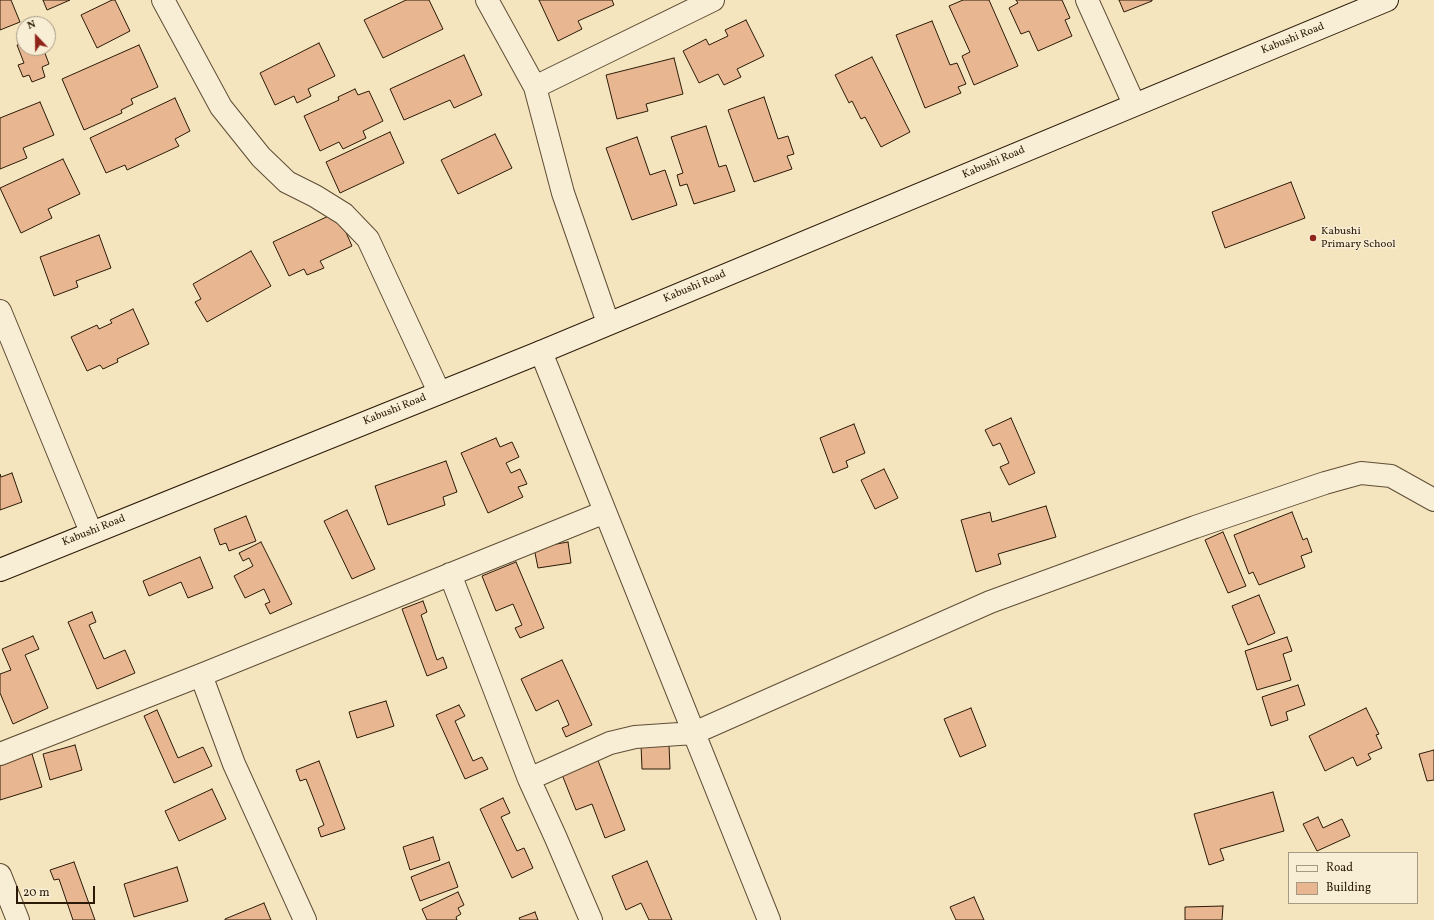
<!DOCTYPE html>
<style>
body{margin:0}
#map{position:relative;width:1434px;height:920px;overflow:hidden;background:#f5e5be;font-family:Vollkorn,serif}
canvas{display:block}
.legend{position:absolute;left:1288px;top:852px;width:130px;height:52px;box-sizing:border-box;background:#f8eed5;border:1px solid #a69983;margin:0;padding:5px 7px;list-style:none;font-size:12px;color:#2b1a07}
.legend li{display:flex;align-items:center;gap:8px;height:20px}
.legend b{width:20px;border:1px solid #a69983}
.north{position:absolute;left:16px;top:16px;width:40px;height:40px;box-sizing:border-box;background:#f8eed5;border:1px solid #a69983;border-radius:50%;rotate:338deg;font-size:11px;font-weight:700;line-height:16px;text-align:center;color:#2b1a07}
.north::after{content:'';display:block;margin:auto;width:14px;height:18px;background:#8f2418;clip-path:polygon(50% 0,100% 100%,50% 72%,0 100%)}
.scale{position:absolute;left:16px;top:886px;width:79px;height:18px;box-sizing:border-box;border:2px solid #2b1a07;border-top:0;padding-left:5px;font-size:12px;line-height:14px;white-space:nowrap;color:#2b1a07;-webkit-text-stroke:3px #f8eed5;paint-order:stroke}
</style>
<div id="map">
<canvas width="1434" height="920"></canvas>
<ul class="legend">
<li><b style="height:5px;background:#f8eed5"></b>Road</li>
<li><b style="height:11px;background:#e8b791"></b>Building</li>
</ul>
<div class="north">N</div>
<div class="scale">20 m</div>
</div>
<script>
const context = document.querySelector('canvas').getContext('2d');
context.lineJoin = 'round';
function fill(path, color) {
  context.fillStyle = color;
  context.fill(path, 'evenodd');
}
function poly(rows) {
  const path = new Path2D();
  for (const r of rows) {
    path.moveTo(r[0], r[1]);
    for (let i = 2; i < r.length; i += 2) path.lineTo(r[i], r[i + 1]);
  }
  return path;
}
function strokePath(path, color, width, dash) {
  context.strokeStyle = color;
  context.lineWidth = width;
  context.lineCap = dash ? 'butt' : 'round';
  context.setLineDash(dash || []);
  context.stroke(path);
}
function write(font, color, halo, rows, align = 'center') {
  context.font = font + ' Vollkorn,serif';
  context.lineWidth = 3;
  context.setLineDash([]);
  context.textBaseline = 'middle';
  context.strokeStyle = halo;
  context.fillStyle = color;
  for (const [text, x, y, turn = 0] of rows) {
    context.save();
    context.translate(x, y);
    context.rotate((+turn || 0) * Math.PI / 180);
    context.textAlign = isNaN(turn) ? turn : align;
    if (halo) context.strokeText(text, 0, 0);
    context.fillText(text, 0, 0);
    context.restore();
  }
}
const building = poly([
 [0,0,11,0,20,22,0,30,0,0],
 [43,0,70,0,47,10,43,0],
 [112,0,115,0,130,31,97,48,81,15,112,0],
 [406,0,429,0,443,29,383,58,364,20,406,0],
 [539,0,612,0,614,5,578,21,582,29,558,41,539,0],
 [963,0,989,0,1018,66,974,85,962,56,970,52,949,6,963,0],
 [1016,0,1062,0,1070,18,1065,20,1072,36,1038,51,1029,31,1021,34,1009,8,1018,3,1016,0],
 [1119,0,1152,0,1152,1,1124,12,1119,0],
 [746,20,764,56,737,69,741,77,724,85,718,74,699,83,683,51,706,39,709,45,728,36,725,30,746,20],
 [932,21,950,65,957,63,966,84,958,87,961,93,925,108,896,35,932,21],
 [24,43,24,48,43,48,49,64,42,67,45,77,32,82,29,75,23,77,18,65,24,63,17,45,24,43],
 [319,43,335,76,308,89,311,96,297,103,294,96,275,105,260,73,319,43],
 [139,45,158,87,131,99,133,104,121,110,122,113,84,130,62,79,139,45],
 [464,55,482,95,454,108,450,100,404,120,390,89,464,55],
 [872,57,910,132,881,147,865,117,861,119,852,101,849,103,835,75,872,57],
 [674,58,683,94,646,104,648,111,617,119,606,75,674,58],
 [355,89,358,95,369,91,383,121,363,131,366,138,343,149,339,142,320,151,304,116,339,100,338,97,355,89],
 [764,97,778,139,788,136,794,154,787,156,792,169,754,182,728,110,764,97],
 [175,98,190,131,175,139,179,146,127,170,125,165,106,173,90,138,175,98],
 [40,102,54,135,23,148,27,158,0,169,0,118,40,102],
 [706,126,719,167,726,165,735,191,694,204,687,184,680,186,677,175,683,173,671,137,706,126],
 [390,132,404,163,340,193,326,162,390,132],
 [495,134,512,168,458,194,441,160,495,134],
 [637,137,650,175,665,170,677,205,632,220,606,148,637,137],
 [63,159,80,194,48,209,52,218,21,233,0,188,63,159],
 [1291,182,1305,218,1225,248,1212,212,1291,182],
 [337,212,352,246,320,261,324,268,307,275,304,269,289,276,273,242,337,212],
 [99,235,111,268,76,281,78,287,54,296,40,257,99,235],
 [251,251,271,286,207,322,195,302,201,299,193,284,251,251],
 [133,309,149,344,117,359,118,362,103,369,100,365,87,371,71,337,97,325,99,329,112,323,110,320,133,309],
 [1011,418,1035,473,1009,485,1000,467,1009,463,1000,443,993,446,985,430,1011,418],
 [854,424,865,453,846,461,848,467,833,473,820,438,854,424],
 [496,438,500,447,512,442,519,457,506,463,511,473,520,469,527,484,518,487,523,497,488,513,461,453,496,438],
 [446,461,457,492,443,497,445,505,388,525,375,486,446,461],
 [884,469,898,498,875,509,861,480,884,469],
 [12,473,22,502,0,510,0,474,1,477,12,473],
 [1046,506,1056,537,998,554,1001,564,976,572,961,520,990,512,992,522,1046,506],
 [347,510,375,569,352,579,324,521,347,510],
 [1292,512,1303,540,1307,538,1312,552,1301,556,1305,567,1259,585,1253,572,1249,574,1234,535,1292,512],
 [246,516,256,541,229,551,226,543,220,545,214,529,246,516],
 [1223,532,1246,586,1228,593,1205,540,1223,532],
 [261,542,292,604,270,614,265,604,270,602,264,589,245,598,234,576,253,566,249,558,243,561,239,553,261,542],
 [568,542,571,563,538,568,534,548,568,542],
 [200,557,213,588,188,598,181,582,149,596,143,581,200,557],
 [516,562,544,628,520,638,515,628,522,625,513,604,496,611,482,576,516,562],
 [1259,595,1275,633,1248,645,1232,606,1259,595],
 [423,601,427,612,421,615,437,660,443,657,447,668,427,676,402,609,423,601],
 [92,612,96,622,89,625,104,659,125,650,135,673,97,689,68,622,92,612],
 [33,636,39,649,25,655,48,708,13,724,0,693,0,674,11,670,2,649,33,636],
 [1287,637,1292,651,1283,654,1291,680,1257,690,1245,651,1287,637],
 [562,660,592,725,566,737,562,728,569,725,558,700,536,711,521,679,562,660],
 [1298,685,1305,705,1286,712,1288,720,1271,726,1262,697,1298,685],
 [386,701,394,726,357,738,349,712,386,701],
 [459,705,465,716,455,721,473,761,482,757,488,769,465,779,436,715,459,705],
 [971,708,986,746,960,757,944,719,971,708],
 [1366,708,1379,734,1376,735,1382,748,1368,754,1371,759,1357,766,1353,757,1325,771,1309,736,1366,708],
 [157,710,178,758,203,747,212,766,174,783,144,716,157,710],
 [669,744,670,769,642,769,641,745,669,744],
 [75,745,82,770,50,780,43,754,75,745],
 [1434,750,1434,780,1427,781,1419,754,1434,750],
 [32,754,42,787,0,800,0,764,32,754],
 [597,758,625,830,605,838,592,804,576,810,561,772,597,758],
 [319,761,345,829,321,837,318,828,324,825,306,779,300,781,296,770,319,761],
 [212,789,226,819,179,841,165,811,212,789],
 [1273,792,1284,831,1220,849,1224,860,1209,865,1194,814,1273,792],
 [503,798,510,813,501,817,517,851,524,848,533,868,512,878,480,809,503,798],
 [1318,817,1323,828,1342,819,1350,836,1317,851,1303,824,1318,817],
 [433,837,440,860,410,870,403,847,433,837],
 [647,861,672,920,649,920,641,903,626,910,612,876,647,861],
 [74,862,95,920,73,920,59,879,54,880,50,870,74,862],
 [449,862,458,887,420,901,411,877,449,862],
 [177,867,188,901,134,917,124,884,177,867],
 [458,892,464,905,458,908,461,914,456,917,457,920,427,920,422,909,458,892],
 [974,897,984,920,956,920,950,907,974,897],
 [264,903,271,920,225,920,225,919,264,903],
 [1223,906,1222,920,1185,920,1185,907,1223,906],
 [535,912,538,920,520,920,519,918,535,912]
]);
const minor = poly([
 [163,0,221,107,261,157,287,182,315,196,344,214,368,239,439,392],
 [487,0,535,87,563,193,608,323],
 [1087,0,1134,104],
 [535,87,713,0],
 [0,311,91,532],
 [541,352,769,920],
 [450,574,529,779,555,836,591,920],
 [201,675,234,764,305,920],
 [0,754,201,675,605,512],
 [529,779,610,743,635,737,694,733,990,602,1195,527,1325,483,1361,473,1391,476,1434,500],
 [0,875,18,920]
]);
const secondary = poly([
 [0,570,541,352,1387,0]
]);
const markers = [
 [1313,238,4,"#8f2418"]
];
const streetNames = [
 ["Kabushi Road",1293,39,-22],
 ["Kabushi Road",994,163,-23],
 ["Kabushi Road",695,287,-23],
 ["Kabushi Road",395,410,-22],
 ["Kabushi Road",94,531,-22]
];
const poiNames = [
 ["Kabushi",1321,232],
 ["Primary School",1321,245]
];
fill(building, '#e8b791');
strokePath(building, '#2b1a07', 1);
strokePath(minor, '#5e4d35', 24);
strokePath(secondary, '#2b1a07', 24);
strokePath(minor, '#f8eed5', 22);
strokePath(secondary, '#f8eed5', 22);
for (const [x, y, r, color] of markers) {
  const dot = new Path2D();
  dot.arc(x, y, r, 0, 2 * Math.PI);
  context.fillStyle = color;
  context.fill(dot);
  strokePath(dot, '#f8eed5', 1.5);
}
write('11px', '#2b1a07', '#f8eed5', streetNames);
write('11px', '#2b1a07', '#f8eed5', poiNames, 'left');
</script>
